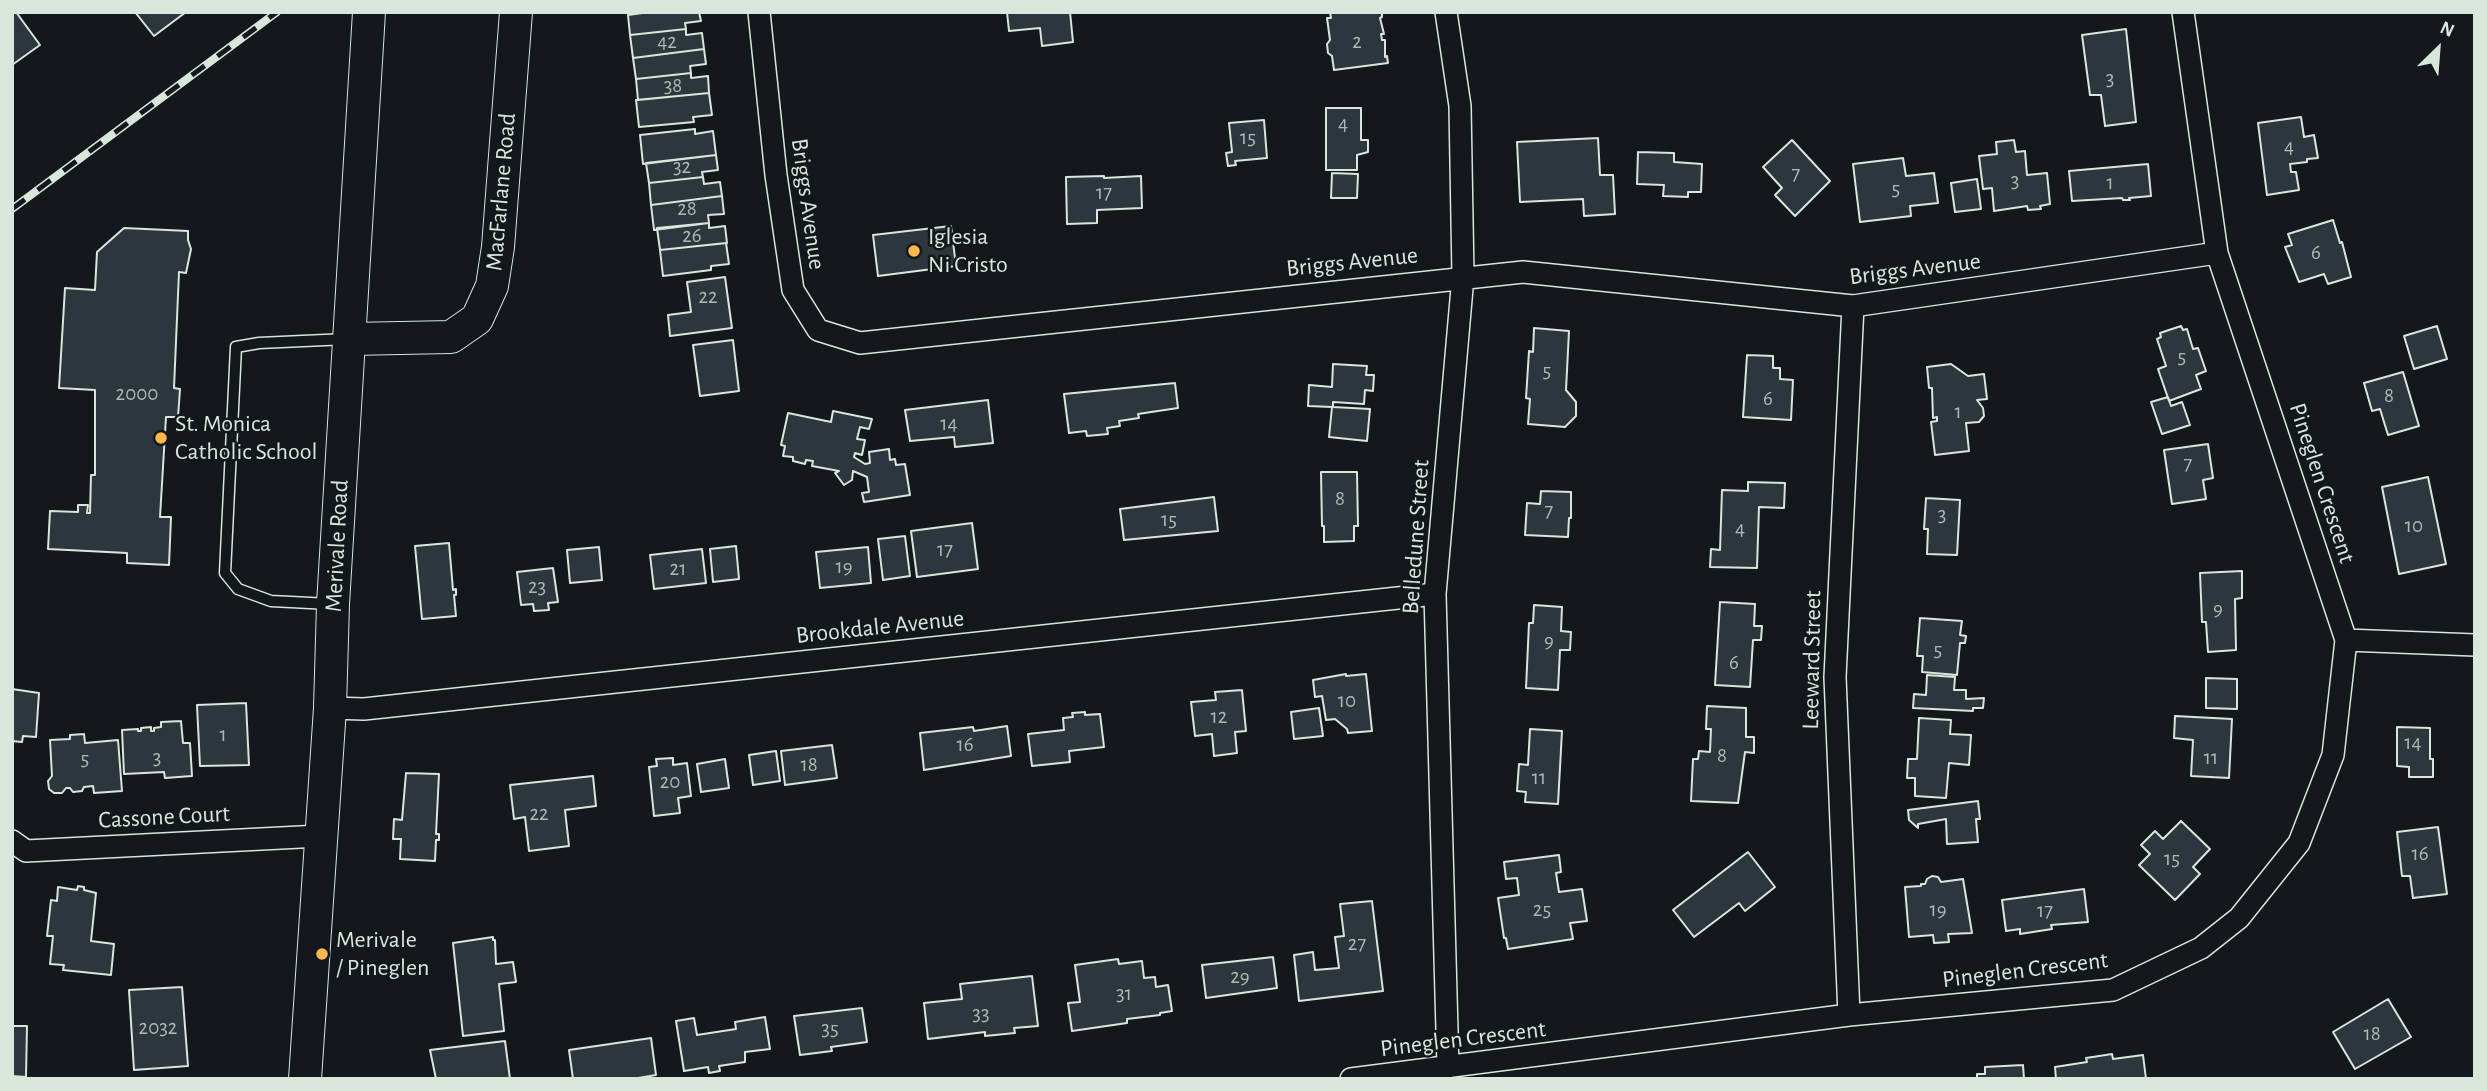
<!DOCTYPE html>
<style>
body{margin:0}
#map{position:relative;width:2487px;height:1091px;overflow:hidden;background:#14181c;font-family:"Alegreya Sans",sans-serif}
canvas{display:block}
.frame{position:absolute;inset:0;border:14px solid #d8e6dc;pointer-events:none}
.north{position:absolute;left:2403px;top:14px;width:70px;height:70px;-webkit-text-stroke:5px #14181c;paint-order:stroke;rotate:25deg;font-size:19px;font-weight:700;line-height:28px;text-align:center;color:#d8e6dc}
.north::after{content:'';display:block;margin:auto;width:24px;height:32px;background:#d8e6dc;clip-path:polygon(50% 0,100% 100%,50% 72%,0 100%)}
</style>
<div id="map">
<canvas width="2487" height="1091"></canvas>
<div class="frame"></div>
<div class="north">N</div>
</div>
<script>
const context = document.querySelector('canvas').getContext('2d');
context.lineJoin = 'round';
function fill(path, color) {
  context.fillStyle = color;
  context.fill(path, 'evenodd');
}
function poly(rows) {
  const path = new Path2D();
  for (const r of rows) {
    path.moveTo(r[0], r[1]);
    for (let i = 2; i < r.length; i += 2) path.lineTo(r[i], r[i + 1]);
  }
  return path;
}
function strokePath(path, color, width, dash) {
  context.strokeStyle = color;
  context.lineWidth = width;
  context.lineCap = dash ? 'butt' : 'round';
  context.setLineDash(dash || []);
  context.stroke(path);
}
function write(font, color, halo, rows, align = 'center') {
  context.font = font + ' "Alegreya Sans",sans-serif';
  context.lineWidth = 5;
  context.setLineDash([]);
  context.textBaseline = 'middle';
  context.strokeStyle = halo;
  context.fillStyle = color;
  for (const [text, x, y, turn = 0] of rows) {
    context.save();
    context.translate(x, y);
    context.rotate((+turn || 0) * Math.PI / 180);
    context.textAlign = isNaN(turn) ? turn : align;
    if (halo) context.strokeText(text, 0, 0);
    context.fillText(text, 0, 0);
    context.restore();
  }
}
const building = poly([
 [12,12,16,12,40,45,12,65,12,12],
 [135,12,186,12,154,36,135,12],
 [650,12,699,12,701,21,685,23,686,29,630,35,628,15,650,12],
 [1007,12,1070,12,1073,42,1042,46,1040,28,1009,31,1007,12],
 [1330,12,1382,12,1382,17,1380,18,1384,34,1381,34,1382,40,1385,40,1385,57,1387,56,1388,63,1334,70,1332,56,1328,53,1327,44,1330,40,1327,18,1331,18,1330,12],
 [686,29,686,35,702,33,704,49,633,58,630,35,686,29],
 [2126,29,2136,122,2105,126,2101,95,2090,95,2082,35,2126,29],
 [704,49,706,64,690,66,691,73,636,79,633,58,704,49],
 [691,73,691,78,708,76,709,93,638,100,636,79,691,73],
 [709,93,712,115,693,117,694,122,639,127,636,100,709,93],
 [1326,108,1361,108,1361,140,1368,140,1368,152,1357,155,1357,170,1326,170,1326,108],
 [2301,117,2304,137,2314,135,2318,158,2307,159,2307,162,2290,164,2291,172,2296,172,2299,190,2267,195,2258,123,2301,117],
 [1264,120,1267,158,1235,161,1236,165,1228,166,1226,153,1232,152,1229,123,1264,120],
 [695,129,695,134,713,131,716,155,643,164,640,135,695,129],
 [1598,138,1600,175,1613,175,1615,214,1584,216,1583,199,1520,202,1517,142,1598,138],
 [1792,140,1830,181,1795,216,1775,195,1782,188,1763,167,1792,140],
 [2014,140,2016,152,2025,151,2027,175,2047,173,2050,204,2040,206,2041,209,2028,210,2027,206,1994,211,1992,188,1983,189,1979,156,1997,154,1996,142,2014,140],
 [1638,152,1674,153,1674,162,1702,164,1701,192,1688,192,1688,197,1663,196,1664,185,1637,184,1638,152],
 [716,155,718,170,702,172,703,177,649,183,646,163,716,155],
 [1903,158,1906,176,1934,173,1938,203,1910,206,1911,216,1860,222,1853,164,1903,158],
 [2148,164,2151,196,2129,198,2130,200,2123,200,2122,198,2072,201,2069,171,2148,164],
 [1332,173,1358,174,1357,198,1331,198,1332,173],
 [1104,176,1104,178,1141,176,1142,208,1097,210,1097,223,1067,224,1066,177,1104,176],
 [703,177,704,184,720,182,722,196,651,205,649,183,703,177],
 [1977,179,1981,209,1955,212,1951,183,1977,179],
 [722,196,724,214,708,215,709,223,654,230,651,205,722,196],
 [2333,220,2340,243,2342,242,2351,277,2328,284,2324,274,2299,282,2285,247,2292,245,2288,234,2333,220],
 [709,223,709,228,725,226,727,243,660,250,657,228,709,223],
 [951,226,956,266,878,276,873,235,951,226],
 [124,228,188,231,188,240,191,249,186,273,179,272,174,388,180,389,178,417,166,417,160,517,171,517,169,565,127,563,127,553,48,549,50,511,78,512,78,505,88,505,87,513,90,513,91,475,95,475,95,390,59,388,65,288,95,290,97,252,124,228],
 [726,243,729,264,711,266,711,270,663,276,660,250,726,243],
 [725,277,732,328,670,336,668,315,691,312,687,282,725,277],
 [2181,326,2183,330,2187,329,2193,349,2198,348,2206,371,2196,375,2201,389,2169,401,2158,369,2166,366,2157,339,2161,337,2160,333,2181,326],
 [2437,326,2447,359,2414,369,2404,336,2437,326],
 [1534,328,1569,331,1566,390,1576,402,1576,416,1565,427,1528,424,1530,399,1526,398,1529,351,1533,352,1534,328],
 [733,340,739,391,700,396,693,345,733,340],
 [1747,355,1773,356,1773,368,1780,368,1780,379,1793,380,1791,420,1743,417,1747,355],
 [1333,364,1367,366,1366,375,1374,375,1373,391,1365,390,1364,404,1333,402,1333,407,1370,409,1367,441,1329,437,1332,407,1308,406,1309,385,1332,387,1333,364],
 [1951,364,1968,376,1984,374,1987,399,1977,400,1983,408,1984,416,1979,422,1966,423,1969,451,1935,455,1931,422,1937,421,1937,417,1933,418,1932,388,1929,388,1927,367,1951,364],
 [2403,372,2419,426,2388,435,2380,409,2372,411,2364,383,2403,372],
 [1175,383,1178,408,1138,414,1139,418,1119,421,1120,426,1107,428,1108,434,1087,436,1086,431,1069,433,1064,394,1175,383],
 [2168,397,2171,406,2182,402,2190,425,2162,434,2151,402,2168,397],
 [988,400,993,443,955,447,954,437,910,441,905,410,988,400],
 [833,411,872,419,869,429,860,427,857,439,865,440,862,455,855,453,854,457,865,464,870,463,869,452,889,449,890,460,895,459,896,465,905,464,910,495,864,502,862,493,869,492,867,477,853,471,852,480,844,485,835,473,839,471,812,466,813,461,806,460,805,464,793,461,793,457,783,456,785,446,781,445,788,413,831,422,833,411],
 [2208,444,2213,478,2203,480,2206,499,2172,504,2164,450,2208,444],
 [1321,472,1357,472,1358,526,1354,526,1354,541,1324,542,1324,526,1322,526,1321,472],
 [2428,477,2446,564,2399,574,2382,487,2428,477],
 [1748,482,1785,483,1784,508,1759,507,1757,568,1710,567,1711,549,1720,550,1722,490,1748,491,1748,482],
 [1541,491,1571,492,1571,518,1569,518,1568,537,1525,535,1527,503,1540,504,1541,491],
 [1214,497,1218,531,1124,540,1120,509,1214,497],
 [1926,498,1960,500,1957,555,1927,554,1928,529,1924,529,1926,498],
 [972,523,978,569,917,577,911,531,972,523],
 [905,536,910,576,883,580,878,539,905,536],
 [449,543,453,590,456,589,456,595,454,595,456,616,422,619,415,546,449,543],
 [736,546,739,579,713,582,710,549,736,546],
 [599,547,602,580,570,583,567,550,599,547],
 [868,547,871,583,820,588,816,552,868,547],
 [702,549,706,583,654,589,650,555,702,549],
 [553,568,558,602,548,603,549,610,534,611,533,604,521,605,517,572,553,568],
 [2242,571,2242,598,2235,599,2236,650,2208,652,2206,622,2202,622,2200,573,2242,571],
 [1720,602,1755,604,1754,626,1762,626,1761,640,1753,640,1750,687,1715,685,1720,602],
 [1534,605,1562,607,1561,631,1571,632,1570,650,1560,650,1558,690,1526,688,1529,623,1533,623,1534,605],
 [1920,618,1962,621,1960,635,1966,636,1965,643,1960,643,1957,675,1922,672,1923,656,1917,656,1920,618],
 [1346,674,1346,676,1366,674,1372,731,1348,733,1347,729,1335,719,1326,720,1322,696,1315,697,1313,680,1346,674],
 [1927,675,1955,677,1954,690,1966,690,1966,699,1984,698,1983,708,1973,708,1973,711,1913,708,1914,694,1926,695,1927,675],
 [2206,678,2237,679,2237,709,2206,708,2206,678],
 [12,689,39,693,36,737,23,736,22,742,12,741,12,689],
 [1242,690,1246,731,1235,732,1237,753,1214,756,1212,734,1195,736,1191,702,1216,700,1215,692,1242,690],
 [246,703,249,765,200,766,197,705,246,703],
 [1707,706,1746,708,1746,737,1754,737,1754,753,1745,752,1738,803,1691,801,1693,759,1698,759,1699,751,1710,752,1711,729,1706,729,1707,706],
 [1319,708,1323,736,1294,739,1291,712,1319,708],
 [1085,712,1085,715,1100,714,1104,747,1069,751,1070,762,1032,766,1028,734,1064,730,1063,718,1073,717,1072,713,1085,712],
 [2175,716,2232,719,2229,778,2191,776,2193,740,2174,738,2175,716],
 [1919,718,1951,720,1950,734,1971,735,1969,765,1949,763,1946,798,1915,796,1915,778,1907,778,1908,759,1917,759,1919,718],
 [181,721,183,743,190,743,192,776,165,778,164,772,124,774,122,730,138,729,138,731,141,731,141,728,151,727,151,731,154,731,154,728,161,727,161,722,181,721],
 [1007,726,1011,756,924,770,920,733,973,727,974,731,1007,726],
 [2397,727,2430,728,2430,759,2433,759,2433,777,2409,777,2409,767,2397,766,2397,727],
 [1530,729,1562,731,1558,804,1525,802,1526,792,1517,791,1519,764,1528,765,1530,729],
 [84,734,85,743,118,740,122,791,94,793,93,786,84,787,82,791,73,792,70,788,66,788,62,793,54,793,49,789,48,781,52,776,50,740,70,739,70,735,84,734],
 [832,745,837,778,785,785,781,751,832,745],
 [776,751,780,781,753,785,749,755,776,751],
 [673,758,673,765,687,763,691,796,678,798,680,813,654,816,649,767,657,766,656,759,673,758],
 [725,759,729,788,701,792,697,764,725,759],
 [406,773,439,774,436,834,439,834,439,840,436,840,435,861,400,859,401,839,393,839,394,819,402,820,406,773],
 [593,776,596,806,565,810,569,846,529,851,525,817,514,819,510,785,593,776],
 [1978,801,1980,819,1976,819,1978,842,1947,844,1946,819,1918,824,1918,828,1909,820,1908,810,1978,801],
 [2181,821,2210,849,2193,867,2200,874,2175,900,2139,865,2150,854,2141,845,2155,831,2163,839,2181,821],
 [2438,827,2447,894,2413,898,2410,876,2402,876,2397,832,2438,827],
 [1748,852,1775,887,1745,911,1739,903,1694,937,1673,910,1748,852],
 [1559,855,1561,872,1556,873,1559,892,1582,889,1587,921,1570,923,1573,939,1508,949,1506,938,1504,938,1498,898,1519,895,1517,878,1506,879,1504,862,1559,855],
 [1932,876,1938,877,1941,882,1963,879,1972,933,1948,934,1949,942,1934,943,1933,935,1909,937,1905,887,1921,886,1921,884,1925,884,1927,879,1932,876],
 [78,886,84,887,84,890,96,893,91,941,114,944,111,975,63,970,64,965,50,964,53,936,47,936,51,900,57,901,58,887,77,890,78,886],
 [2084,889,2088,922,2051,925,2052,929,2020,934,2020,929,2006,931,2002,900,2084,889],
 [1372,901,1383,991,1299,1001,1294,955,1313,952,1315,970,1339,968,1335,937,1344,936,1340,904,1372,901],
 [493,937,493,940,495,940,496,964,513,962,516,982,499,984,504,1031,463,1036,453,943,493,937],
 [1273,957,1277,988,1206,998,1202,965,1273,957],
 [1118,959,1119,964,1142,961,1144,978,1155,977,1156,987,1168,985,1172,1011,1160,1013,1160,1015,1127,1019,1127,1023,1072,1031,1068,1003,1080,1002,1075,965,1118,959],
 [1032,976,1038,1026,1014,1028,1015,1033,985,1036,985,1032,928,1039,924,1003,962,999,960,984,1032,976],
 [182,987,188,1066,134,1070,129,990,182,987],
 [2388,999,2411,1037,2355,1069,2333,1032,2388,999],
 [862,1008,867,1042,831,1047,832,1051,800,1055,794,1016,862,1008],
 [765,1017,770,1049,745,1052,745,1062,719,1066,720,1071,709,1073,708,1067,684,1071,676,1021,694,1018,697,1035,736,1029,735,1022,765,1017],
 [12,1026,27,1026,26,1077,12,1076,12,1026],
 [651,1038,656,1075,632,1079,573,1079,569,1050,651,1038],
 [505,1041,510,1079,436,1079,430,1050,505,1041],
 [2112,1054,2113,1059,2143,1055,2146,1079,2056,1079,2055,1067,2087,1062,2086,1058,2112,1054],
 [2023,1065,2024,1079,1977,1079,1977,1074,1985,1074,1985,1067,2023,1065]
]);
const lane = poly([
 [330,604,271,601,238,589,225,573,236,347,259,343,347,339]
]);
const street = poly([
 [759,12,776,175,793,290,818,330,860,343,1523,272,1853,306,2217,253],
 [1446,12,1460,106,1463,277,1435,594,1448,1067],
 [2346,640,2475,645],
 [330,708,364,709,1435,594],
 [12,841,26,851,320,836],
 [1849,1015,1835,677,1853,306],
 [1351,1079,1849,1015,2113,990,2201,948,2239,918,2299,843,2333,755,2346,640,2217,253,2183,12]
]);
const secondary = poly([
 [350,339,451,337,477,319,492,286,498,247,516,12],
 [305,1079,330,708,333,604,369,12]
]);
const rail = poly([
 [12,209,277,12]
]);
const markers = [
 [914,251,7,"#ffb74d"],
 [161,438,7,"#ffb74d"],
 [322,954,7,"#ffb74d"]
];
const numberNames = [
 ["42",667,42],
 ["2",1357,42],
 ["3",2110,79],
 ["38",673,86],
 ["4",1343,124],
 ["15",1248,138],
 ["4",2289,147],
 ["32",682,167],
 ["7",1796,174],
 ["3",2015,181],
 ["1",2110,183],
 ["5",1896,189],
 ["17",1104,193],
 ["28",687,209],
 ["26",692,236],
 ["6",2316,253],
 ["22",708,297],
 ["5",2182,357],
 ["5",1547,371],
 ["2000",137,394],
 ["8",2389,396],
 ["6",1768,399],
 ["1",1958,412],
 ["14",949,424],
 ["7",2188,464],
 ["8",1340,499],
 ["7",1549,511],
 ["3",1942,515],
 ["15",1169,520],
 ["10",2414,526],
 ["4",1740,529],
 ["17",945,550],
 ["19",844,567],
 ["21",678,569],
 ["23",537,587],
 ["9",2218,609],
 ["9",1549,641],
 ["5",1938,650],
 ["6",1734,663],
 ["10",1347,701],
 ["12",1219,717],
 ["1",223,735],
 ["14",2413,743],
 ["16",965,745],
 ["8",1722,756],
 ["3",157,758],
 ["11",2211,758],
 ["5",85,759],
 ["18",809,765],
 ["11",1539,778],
 ["20",670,782],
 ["22",539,814],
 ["16",2420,854],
 ["15",2172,859],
 ["25",1542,910],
 ["19",1938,910],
 ["17",2045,911],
 ["27",1357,944],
 ["29",1240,977],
 ["31",1124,994],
 ["33",981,1014],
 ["2032",158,1028],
 ["35",830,1029],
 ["18",2372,1034]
];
const streetNames = [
 ["MacFarlane Road",501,192,-85],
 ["Briggs Avenue",808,204,82],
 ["Briggs Avenue",1352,262,-6],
 ["Briggs Avenue",1915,269,-7],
 ["Pineglen Crescent",2322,483,72],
 ["Belledune Street",1416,537,-86],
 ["Merivale Road",337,546,-87],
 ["Brookdale Avenue",880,627,-6],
 ["Leeward Street",1812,660,-89],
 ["Cassone Court",164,817,-3],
 ["Pineglen Crescent",2025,970,-7],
 ["Pineglen Crescent",1463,1039,-7]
];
const poiNames = [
 ["Iglesia",928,237],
 ["Ni Cristo",928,265],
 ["St. Monica",175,424],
 ["Catholic School",175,452],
 ["Merivale",336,940],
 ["/ Pineglen",336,968]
];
fill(building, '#2c363c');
strokePath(building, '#d8e6dc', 2);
strokePath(lane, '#d8e6dc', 13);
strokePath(street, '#d8e6dc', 24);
strokePath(secondary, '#d8e6dc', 34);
strokePath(lane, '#14181c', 10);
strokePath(street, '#14181c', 21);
strokePath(secondary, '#14181c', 32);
strokePath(rail, '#d8e6dc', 8);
strokePath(rail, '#14181c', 5, [16]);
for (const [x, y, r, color] of markers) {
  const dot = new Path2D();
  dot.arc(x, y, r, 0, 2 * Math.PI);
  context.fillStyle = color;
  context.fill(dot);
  strokePath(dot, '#14181c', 2.5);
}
write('21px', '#adbab4', null, numberNames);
write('24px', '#d8e6dc', '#14181c', streetNames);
write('24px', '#d8e6dc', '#14181c', poiNames, 'left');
</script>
